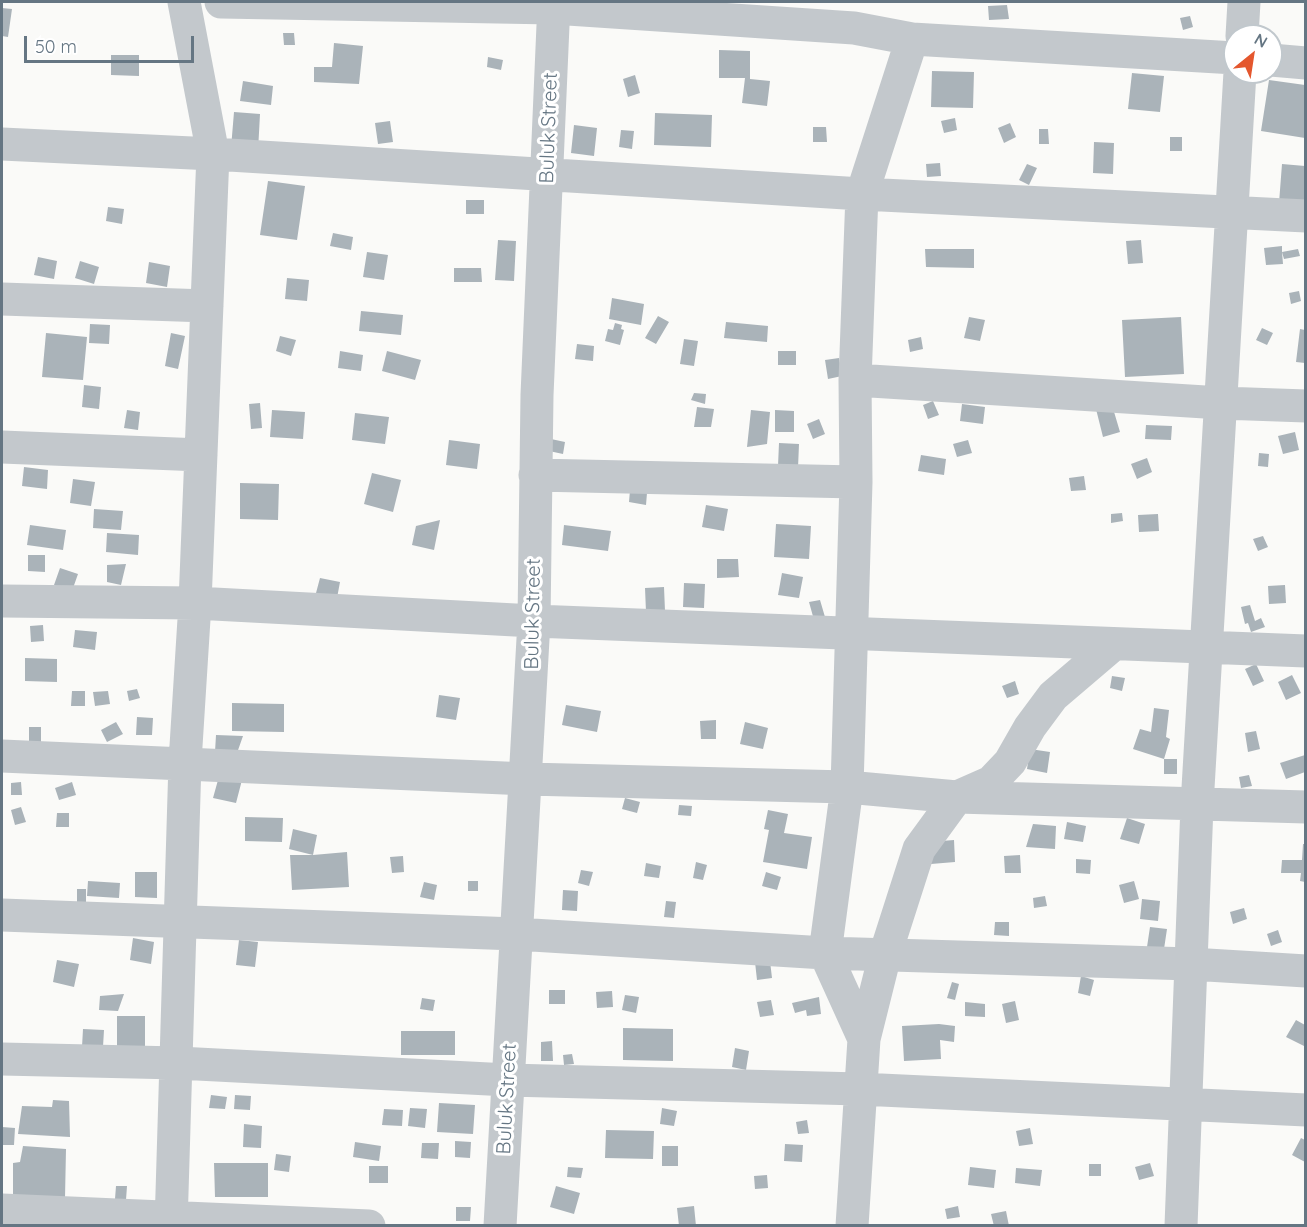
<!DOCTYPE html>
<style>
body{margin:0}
#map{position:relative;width:1307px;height:1227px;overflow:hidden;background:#fafaf8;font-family:Quicksand,sans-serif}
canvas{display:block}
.frame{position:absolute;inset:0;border:3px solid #657683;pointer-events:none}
.north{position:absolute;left:1223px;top:24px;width:60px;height:60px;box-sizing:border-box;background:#fff;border:2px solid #c1c8cd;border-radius:50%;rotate:30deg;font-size:16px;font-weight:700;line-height:24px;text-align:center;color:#657683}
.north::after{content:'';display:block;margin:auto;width:21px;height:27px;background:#e4572e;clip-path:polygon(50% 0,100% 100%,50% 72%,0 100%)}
.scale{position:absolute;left:24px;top:36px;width:170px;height:27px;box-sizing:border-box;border:3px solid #657683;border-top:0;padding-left:8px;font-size:18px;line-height:21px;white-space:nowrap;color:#657683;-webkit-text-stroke:4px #fff;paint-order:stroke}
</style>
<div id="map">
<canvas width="1307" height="1227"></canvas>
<div class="frame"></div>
<div class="north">N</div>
<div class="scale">50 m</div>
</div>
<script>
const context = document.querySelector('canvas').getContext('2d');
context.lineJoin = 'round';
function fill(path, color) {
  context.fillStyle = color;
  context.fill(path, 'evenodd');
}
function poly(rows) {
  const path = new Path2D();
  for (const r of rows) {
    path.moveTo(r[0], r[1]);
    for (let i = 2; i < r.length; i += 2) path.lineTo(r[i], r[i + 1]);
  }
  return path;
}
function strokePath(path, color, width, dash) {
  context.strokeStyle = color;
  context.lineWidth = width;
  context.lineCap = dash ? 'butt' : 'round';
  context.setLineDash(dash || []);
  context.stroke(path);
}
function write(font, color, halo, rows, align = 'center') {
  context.font = font + ' Quicksand,sans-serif';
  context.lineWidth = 6;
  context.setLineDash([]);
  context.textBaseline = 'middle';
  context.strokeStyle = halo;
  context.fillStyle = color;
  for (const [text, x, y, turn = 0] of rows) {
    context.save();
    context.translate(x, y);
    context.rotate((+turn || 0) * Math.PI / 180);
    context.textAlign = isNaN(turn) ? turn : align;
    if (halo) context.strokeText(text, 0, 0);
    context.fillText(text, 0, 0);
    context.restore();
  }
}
const building = poly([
 [1007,5,1009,19,989,20,988,6],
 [2,8,12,9,8,37,2,36],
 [1190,16,1193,27,1183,30,1180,18],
 [283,33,294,33,295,45,284,45],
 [334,43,363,46,359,84,314,82,314,67,332,67],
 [719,50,750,51,750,79,770,81,767,106,742,103,745,78,719,78],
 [111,55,139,55,139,76,111,75],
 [488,57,503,60,501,70,487,67],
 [932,71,974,72,973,108,931,107],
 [1132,73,1164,76,1160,112,1128,109],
 [635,75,640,93,628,97,623,79],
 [1269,80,1305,85,1305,138,1261,131],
 [243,81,273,86,271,105,240,101],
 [234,112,260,114,258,151,231,148],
 [655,113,712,115,711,147,654,145],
 [955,118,957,130,944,133,941,121],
 [390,121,393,142,378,144,375,123],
 [1010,123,1016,137,1004,143,998,128],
 [574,125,597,128,594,156,571,153],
 [813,127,826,127,827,142,813,142],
 [1039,129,1048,129,1049,144,1039,144],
 [621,130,634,131,632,149,619,147],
 [1170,137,1182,137,1182,151,1170,151],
 [1094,142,1114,143,1113,174,1093,173],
 [940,163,941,176,927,177,926,164],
 [1027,164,1037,168,1029,185,1019,180],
 [1282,164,1305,166,1305,206,1279,203],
 [268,181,305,186,297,240,260,235],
 [466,200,484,200,484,214,466,214],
 [108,207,124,209,122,224,106,221],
 [333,233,353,237,351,250,330,246],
 [498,240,516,241,514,281,495,280],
 [1141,240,1143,263,1128,264,1126,241],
 [1282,246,1282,252,1298,249,1300,256,1284,259,1282,252,1283,264,1266,265,1264,248],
 [925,249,974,249,974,268,926,267],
 [367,252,388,255,384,280,363,277],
 [38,257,57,261,54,279,34,275],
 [80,261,99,267,94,284,75,278],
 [149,262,170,266,167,287,146,283],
 [454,268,481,268,482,282,454,282],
 [287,278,309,280,307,301,285,299],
 [1299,291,1301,301,1291,304,1289,293],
 [612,298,644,304,641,325,609,319],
 [361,311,403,315,401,335,359,331],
 [658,316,669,322,656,344,645,338],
 [969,317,985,320,980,341,964,338],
 [1181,317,1184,374,1125,377,1122,320],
 [726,322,768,326,767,342,724,338],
 [615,323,622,325,621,329,624,330,620,345,605,341,608,329,613,330],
 [90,324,110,325,109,344,89,343],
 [1262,328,1273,333,1267,345,1256,340],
 [1300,329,1305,330,1305,363,1296,362],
 [46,333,87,337,83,380,42,377],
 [171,333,185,336,178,369,165,366],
 [280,336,296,340,291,356,276,351],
 [921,337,923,349,910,352,908,340],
 [684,339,698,341,694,366,680,364],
 [577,344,594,346,593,361,575,359],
 [340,351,363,355,361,371,338,368],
 [387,351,421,360,415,380,382,371],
 [778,351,796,351,796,365,778,365],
 [839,358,842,376,828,379,825,360],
 [84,385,101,387,99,409,82,407],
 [694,393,706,394,705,404,691,400],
 [933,401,939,415,928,419,923,405],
 [260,403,262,428,251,429,249,404],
 [962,404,985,407,983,424,960,421],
 [1112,405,1120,432,1103,437,1096,409],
 [697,407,714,409,711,427,694,427],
 [127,410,140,412,138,430,124,428],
 [272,410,305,412,303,439,270,437],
 [751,410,770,412,767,444,747,447],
 [775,410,794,411,794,432,775,432],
 [355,413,389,417,385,444,352,440],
 [819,419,825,434,813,439,807,424],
 [1146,425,1172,426,1171,440,1145,439],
 [1295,432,1299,450,1283,454,1278,436],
 [551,439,565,442,563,454,549,451],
 [449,440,480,444,477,469,446,465],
 [968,440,972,453,957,457,953,444],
 [779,443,799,444,798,468,778,466],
 [1259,453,1269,454,1268,467,1258,466],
 [921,455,946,459,944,475,918,471],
 [1147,458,1152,472,1137,479,1131,464],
 [24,467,48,470,47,489,22,486],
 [372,473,401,480,393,512,364,504],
 [1084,476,1086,490,1071,491,1069,478],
 [73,479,95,482,91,506,70,503],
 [240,483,279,484,278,520,240,519],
 [630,490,647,493,646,505,629,502],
 [706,505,728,509,724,531,702,527],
 [94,509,123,511,121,530,93,528],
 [1122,513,1123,521,1111,523,1111,514],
 [1158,514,1159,531,1139,532,1138,515],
 [440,520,434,550,412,545,416,526],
 [776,524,811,526,809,559,774,557],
 [30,525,66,530,63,550,27,545],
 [564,525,611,531,608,551,562,545],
 [107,533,139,535,138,555,106,552],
 [1263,536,1268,547,1258,551,1253,539],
 [28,555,45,555,45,572,28,571],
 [717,559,738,559,739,577,717,578],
 [126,564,121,585,107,582,107,565],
 [60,568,78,574,72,591,54,585],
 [782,573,803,577,799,598,778,595],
 [320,578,340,582,337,598,316,593],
 [684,583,705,584,704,608,683,607],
 [1285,585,1286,603,1269,604,1268,586],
 [664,587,665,611,646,612,645,588],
 [820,600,825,617,814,620,809,602],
 [1250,605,1255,621,1261,618,1265,627,1251,632,1248,623,1245,624,1241,607],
 [43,625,44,641,31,642,30,626],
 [75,630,97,632,95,650,73,647],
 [25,658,57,659,57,682,25,681],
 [1256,664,1264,681,1253,686,1245,669],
 [1292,675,1301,693,1286,700,1278,682],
 [1112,676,1125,678,1122,691,1110,688],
 [1015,681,1019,694,1007,698,1002,686],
 [137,689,140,698,129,701,127,691],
 [72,691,85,691,85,706,71,706],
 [108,691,110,704,95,706,93,692],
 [439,695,460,698,456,720,436,717],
 [232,703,284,704,284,732,232,731],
 [566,705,601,711,597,732,562,725],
 [1154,708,1169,710,1166,737,1170,739,1164,759,1133,749,1140,729,1151,732],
 [137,717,153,718,152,735,136,735],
 [716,720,716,739,701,739,700,721],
 [116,722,123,734,107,742,101,730],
 [745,722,768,728,763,749,740,744],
 [29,727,41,727,41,742,29,741],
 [1256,731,1260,749,1248,752,1245,733],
 [216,735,243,736,237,753,215,752],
 [1030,749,1050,752,1047,773,1027,769],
 [1305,755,1305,772,1286,779,1280,763],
 [1164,759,1177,759,1177,774,1164,774],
 [1249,775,1252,786,1241,788,1239,777],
 [218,780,242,780,236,803,213,798],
 [21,782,22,795,11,795,11,783],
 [72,782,76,795,59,800,55,788],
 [625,798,640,802,637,813,622,809],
 [679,805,692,806,691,816,678,815],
 [21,807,26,822,15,825,11,810],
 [768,810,788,814,784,833,812,837,807,869,763,862,769,830,764,829],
 [57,813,69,813,69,827,56,827],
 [245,817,283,818,282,842,245,841],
 [1127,818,1145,824,1139,844,1120,839],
 [1067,822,1086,826,1083,842,1064,839],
 [1033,824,1056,826,1055,849,1026,847],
 [293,829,317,835,313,855,347,852,349,887,292,890,290,855,313,855,289,849],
 [954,840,955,862,931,864,929,842],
 [1303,844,1305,844,1305,882,1300,881,1301,873,1281,873,1282,860,1302,860],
 [1020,855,1021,873,1005,873,1004,856],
 [403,856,404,872,392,873,390,857],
 [1076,859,1091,860,1090,874,1076,873],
 [696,862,707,865,703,880,693,878],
 [646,863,661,866,659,878,644,876],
 [581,870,593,872,589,886,578,883],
 [135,872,157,872,157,898,135,897],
 [766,872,781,877,777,890,762,886],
 [88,881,120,883,119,898,87,896],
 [468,881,478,881,478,891,468,891],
 [1134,881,1139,899,1124,903,1119,885],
 [424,882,437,885,434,900,420,897],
 [77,889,86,889,86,902,77,903],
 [563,890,578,891,577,911,562,910],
 [1045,896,1047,906,1034,908,1033,898],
 [1142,899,1160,901,1158,921,1140,919],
 [666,901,676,902,674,918,664,917],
 [1244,908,1247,919,1233,924,1230,912],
 [995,922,1009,922,1009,936,994,935],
 [1150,927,1167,929,1164,949,1147,947],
 [1278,930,1282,942,1271,946,1267,934],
 [133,938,154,942,151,964,130,960],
 [239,940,258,942,255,967,236,965],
 [57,960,79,964,74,987,53,982],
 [770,961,772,978,757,980,755,962],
 [1081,976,1094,980,1090,996,1078,993],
 [952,982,959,984,955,1000,947,998],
 [549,990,565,990,565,1004,549,1004],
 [612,991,613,1007,597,1008,596,992],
 [124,994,118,1011,99,1010,100,996],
 [625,995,639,997,636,1013,622,1010],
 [819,997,821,1014,807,1016,806,1010,795,1013,792,1003],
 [422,998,435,1000,433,1011,420,1009],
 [771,1000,774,1015,760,1017,757,1002],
 [1015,1001,1019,1020,1006,1023,1002,1004],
 [965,1002,985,1004,985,1017,965,1016],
 [117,1016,145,1016,145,1052,117,1052],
 [1296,1020,1305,1025,1304,1046,1286,1037],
 [939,1024,955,1026,954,1042,940,1040,941,1059,904,1061,902,1026],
 [623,1028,673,1029,673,1061,623,1060],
 [83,1029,104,1030,103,1047,82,1047],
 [401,1031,455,1031,455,1055,401,1055],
 [552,1041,553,1061,541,1061,541,1042],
 [735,1048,749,1051,746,1070,732,1067],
 [572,1054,574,1064,564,1065,563,1055],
 [211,1095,227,1097,225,1109,209,1108],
 [235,1095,251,1096,250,1110,234,1109],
 [53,1100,69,1101,70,1137,18,1134,22,1106,52,1107],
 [439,1103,475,1105,473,1134,437,1132],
 [410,1108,427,1109,425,1128,408,1126],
 [662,1108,677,1111,674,1126,660,1124],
 [384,1109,403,1110,402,1126,382,1125],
 [807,1120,809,1133,798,1134,796,1122],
 [244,1124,262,1126,261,1148,243,1147],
 [2,1127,15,1128,14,1145,2,1145],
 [1030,1128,1033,1144,1019,1146,1016,1131],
 [606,1130,654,1131,653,1159,605,1158],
 [1301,1138,1305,1140,1305,1162,1292,1155],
 [455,1141,471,1142,470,1158,455,1157],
 [355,1142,381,1146,379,1161,353,1157],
 [422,1143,439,1143,438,1159,421,1158],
 [785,1144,803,1145,802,1162,784,1161],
 [23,1146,66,1149,65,1198,13,1196,13,1163,20,1162],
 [662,1146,678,1146,678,1166,662,1166],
 [276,1154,291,1156,289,1172,274,1170],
 [214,1163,268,1163,268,1197,215,1197],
 [1150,1163,1154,1176,1139,1180,1135,1167],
 [1089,1164,1101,1164,1101,1176,1089,1176],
 [369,1166,388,1166,388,1183,369,1183],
 [568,1167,583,1168,581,1178,567,1177],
 [970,1167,996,1170,994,1188,968,1185],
 [1016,1168,1042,1170,1040,1186,1015,1183],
 [767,1175,768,1188,755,1189,754,1176],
 [116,1186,127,1186,126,1200,115,1199],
 [556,1186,580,1193,574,1214,550,1207],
 [694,1206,696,1226,679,1226,677,1208],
 [958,1206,960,1217,947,1219,945,1209],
 [456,1207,471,1207,470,1221,456,1221],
 [1006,1211,1009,1226,994,1226,991,1214]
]);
const minor = poly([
 [221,2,553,8,854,28,912,39,1235,58],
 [1242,36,1244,2],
 [1271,60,1306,63],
 [2,144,213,154,862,194,1306,216],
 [2,299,207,306],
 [855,380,1221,403,1306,406],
 [2,447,201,455],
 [535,475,856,482],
 [2,601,195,603,534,621,1306,651],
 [2,756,527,779,847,787,957,797,1306,807],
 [2,915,516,934,825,953,1191,964,1306,971],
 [864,1039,885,955,919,849,957,797,991,782,1010,762,1030,727,1053,696,1114,644],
 [2,1059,178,1063,508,1080,860,1089,1306,1110],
 [2,1210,369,1226],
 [171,1226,185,762,195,603,213,154,184,2],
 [500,1226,534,621,537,395,554,2],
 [852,1226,864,1039,825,953,847,787,856,482,855,380,862,194,912,39],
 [1181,1226,1197,805,1240,72]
]);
const streetNames = [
 ["Buluk Street",549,128,-88],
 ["Buluk Street",533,614,-89],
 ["Buluk Street",507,1099,-87]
];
fill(building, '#aab3b9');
strokePath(minor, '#c3c8cc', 33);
write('20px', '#657683', '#fff', streetNames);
</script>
